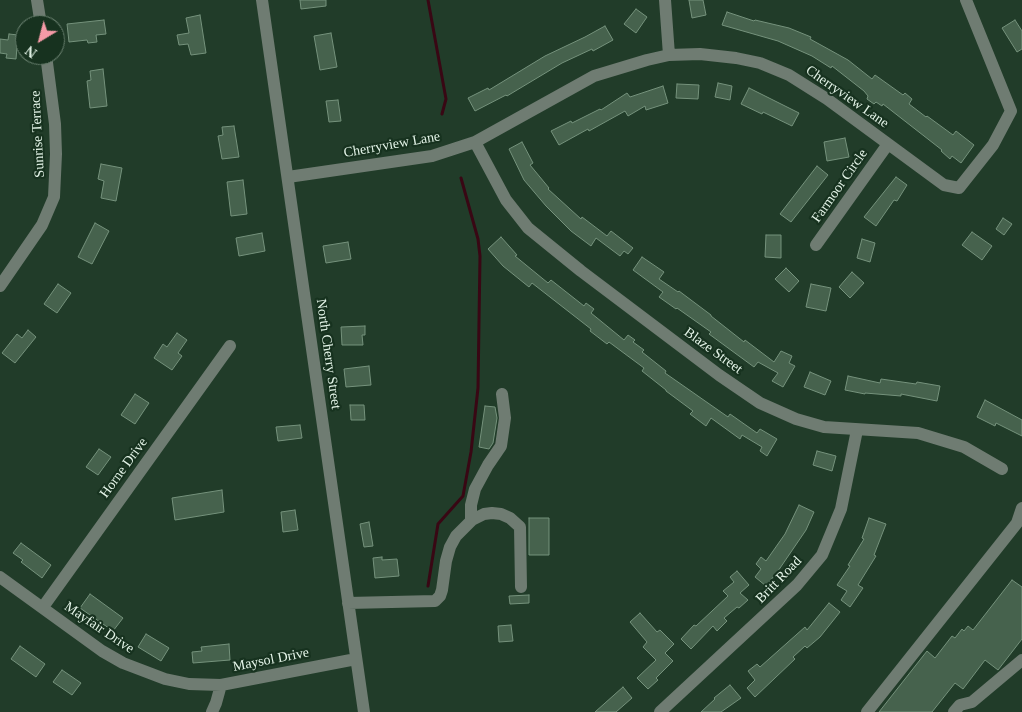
<!DOCTYPE html>
<style>
body{margin:0}
#map{position:relative;width:1022px;height:712px;overflow:hidden;background:#213c29;font-family:Georgia,serif}
canvas{display:block}
.north{position:absolute;left:15px;top:15px;width:50px;height:50px;box-sizing:border-box;background:#17321f;border:1px solid #69806f;border-radius:50%;rotate:217deg;font-size:14px;font-weight:700;line-height:20px;text-align:center;color:#e4f4e8}
.north::after{content:'';display:block;margin:auto;width:18px;height:22px;background:#f49aa6;clip-path:polygon(50% 0,100% 100%,50% 72%,0 100%)}
</style>
<div id="map">
<canvas width="1022" height="712"></canvas>
<div class="north">N</div>
</div>
<script>
const context = document.querySelector('canvas').getContext('2d');
context.lineJoin = 'round';
function poly(rows) {
  const path = new Path2D();
  for (const r of rows) {
    path.moveTo(r[0], r[1]);
    for (let i = 2; i < r.length; i += 2) path.lineTo(r[i], r[i + 1]);
  }
  return path;
}
function strokePath(path, color, width, dash) {
  context.strokeStyle = color;
  context.lineWidth = width;
  context.lineCap = dash ? 'butt' : 'round';
  context.setLineDash(dash || []);
  context.stroke(path);
}
function fill(path, color) {
  context.fillStyle = color;
  context.fill(path, 'evenodd');
}
function write(font, color, halo, rows, align = 'center') {
  context.font = font + ' Georgia,serif';
  context.lineWidth = 4.5;
  context.setLineDash([]);
  context.textBaseline = 'middle';
  context.strokeStyle = halo;
  context.fillStyle = color;
  for (const [text, x, y, turn = 0] of rows) {
    context.save();
    context.translate(x, y);
    context.rotate((+turn || 0) * Math.PI / 180);
    context.textAlign = isNaN(turn) ? turn : align;
    if (halo) context.strokeText(text, 0, 0);
    context.fillText(text, 0, 0);
    context.restore();
  }
}
const stream = poly([
 [428,0,446,99,442,114],
 [428,586,438,524,463,496,471,452,478,388,480,256,478,239,461,178]
]);
const building = poly([
 [300,0,326,0,326,6,301,9,300,0],
 [689,0,703,0,706,15,692,18,689,0],
 [636,9,647,17,636,33,624,24,636,9],
 [727,12,754,21,755,20,789,28,811,37,810,39,848,60,872,79,875,75,903,95,905,93,912,99,909,104,926,117,927,116,953,135,956,131,974,145,961,163,952,156,950,159,941,151,942,150,883,104,882,106,876,102,874,104,867,99,868,96,864,91,832,66,831,68,812,56,778,41,722,25,727,12],
 [200,15,206,53,191,55,188,44,179,45,177,35,189,33,186,18,200,15],
 [104,20,106,34,96,35,97,42,88,43,87,40,69,42,67,24,104,20],
 [1015,20,1022,31,1022,49,1017,52,1002,28,1015,20],
 [605,26,613,40,593,51,592,49,562,63,507,96,506,95,475,111,468,98,488,88,489,90,545,56,585,37,605,26],
 [331,33,337,67,320,70,314,36,331,33],
 [9,34,18,35,16,59,6,58,7,54,0,53,0,39,8,40,9,34],
 [103,69,107,106,90,108,87,81,91,80,90,71,103,69],
 [718,83,732,86,730,100,715,97,718,83],
 [677,84,699,85,698,99,676,98,677,84],
 [663,86,668,103,646,110,645,106,628,116,625,111,589,131,588,129,559,145,551,131,571,121,572,123,600,109,601,110,627,93,630,97,663,86],
 [749,88,799,113,792,126,763,112,762,114,741,104,749,88],
 [338,100,341,121,329,122,326,101,338,100],
 [234,126,239,157,222,159,218,136,223,135,222,127,234,126],
 [845,138,849,157,827,161,824,142,845,138],
 [522,142,533,163,530,165,549,188,548,189,581,219,582,217,607,236,611,231,633,248,628,254,624,251,620,256,596,238,591,246,571,231,546,206,524,180,509,149,522,142],
 [101,164,122,168,116,201,101,198,104,181,98,179,101,164],
 [817,166,828,175,791,222,780,214,817,166],
 [896,177,907,185,897,201,894,200,876,226,864,217,896,177],
 [243,180,247,214,231,216,227,182,243,180],
 [1003,218,1012,224,1004,235,996,229,1003,218],
 [95,223,109,231,92,264,78,257,95,223],
 [972,232,992,246,982,260,962,245,972,232],
 [262,233,265,251,239,256,236,238,262,233],
 [766,235,781,235,781,258,765,257,766,235],
 [501,237,517,255,515,256,548,283,551,280,584,306,586,303,594,309,591,313,624,340,628,335,635,340,633,342,644,350,642,352,666,371,665,373,728,417,730,414,757,433,760,429,777,439,767,456,760,451,762,447,742,435,740,439,711,418,706,426,690,414,693,411,666,391,666,390,642,371,644,368,609,342,607,344,590,331,591,329,532,283,529,287,503,266,488,249,501,237],
 [862,239,875,243,870,262,857,258,862,239],
 [348,242,351,259,326,263,323,246,348,242],
 [642,257,664,272,659,279,678,292,679,291,711,315,711,316,744,342,745,340,774,362,781,351,792,356,789,363,795,366,783,387,772,381,778,373,758,362,754,367,709,334,711,332,677,308,676,309,659,297,663,292,633,270,642,257],
 [786,268,799,281,789,292,775,279,786,268],
 [852,272,864,283,850,298,839,287,852,272],
 [58,284,71,293,57,313,44,304,58,284],
 [811,284,831,288,826,311,806,307,811,284],
 [365,326,365,335,362,335,363,345,342,345,341,327,365,326],
 [28,330,36,337,15,363,2,353,17,334,22,338,28,330],
 [177,333,187,340,178,353,182,356,172,370,154,358,163,344,167,347,177,333],
 [369,366,371,385,346,387,344,369,369,366],
 [810,372,831,381,825,395,804,387,810,372],
 [848,376,880,383,881,379,916,384,917,382,940,386,937,401,901,394,901,396,865,393,865,394,845,390,848,376],
 [135,394,149,403,135,424,121,415,135,394],
 [985,400,1022,420,1022,436,996,423,995,426,977,417,985,400],
 [350,405,364,405,365,420,351,420,350,405],
 [485,406,495,407,497,418,493,443,489,449,479,447,485,406],
 [300,425,302,438,278,441,276,427,300,425],
 [99,449,111,457,98,475,86,467,99,449],
 [817,451,836,456,832,471,813,465,817,451],
 [222,490,224,512,175,520,172,498,222,490],
 [799,505,814,512,806,530,778,571,766,586,755,577,761,569,756,564,761,557,766,561,785,534,799,505],
 [295,510,298,530,283,532,281,512,295,510],
 [529,518,549,518,549,555,529,555,529,518],
 [869,518,886,524,874,555,876,556,858,585,863,588,850,607,841,600,847,591,837,585,850,566,848,565,864,539,862,538,869,518],
 [369,522,373,546,364,547,360,524,369,522],
 [21,543,51,565,42,578,21,562,23,560,13,553,21,543],
 [382,557,382,560,397,559,399,576,375,578,373,558,382,557],
 [737,571,749,585,740,593,748,600,739,608,737,607,724,618,727,621,717,631,713,626,691,649,681,639,694,625,696,626,728,596,723,591,734,582,730,577,737,571],
 [1012,580,1022,587,1022,639,998,670,985,660,963,689,955,683,932,712,879,712,927,651,935,658,952,636,955,638,962,629,964,631,968,626,973,630,1012,580],
 [90,594,123,618,113,631,80,608,90,594],
 [529,595,529,603,510,604,509,596,529,595],
 [829,603,840,612,820,637,807,648,805,646,793,657,795,659,755,697,747,688,755,680,748,671,757,664,760,667,805,627,807,630,829,603],
 [640,613,657,632,660,630,674,644,665,653,673,661,656,678,658,680,648,689,637,678,656,660,643,647,647,642,630,622,640,613],
 [511,625,513,641,499,642,498,626,511,625],
 [146,634,169,648,161,661,138,647,146,634],
 [229,644,230,660,193,663,192,652,202,651,201,647,229,644],
 [20,646,45,664,36,677,11,659,20,646],
 [62,670,81,683,72,695,53,682,62,670],
 [730,685,741,698,721,712,701,712,715,699,714,698,730,685],
 [623,687,632,698,616,712,595,712,623,687]
]);
const minor = poly([
 [37,0,41,25],
 [262,0,364,712],
 [665,0,669,55],
 [475,142,506,200,528,228,581,271,719,375,760,403,796,419,824,427,918,433,964,447,1002,469],
 [288,177,432,156,475,142,594,76,647,60,669,55,700,54,736,58,760,63,789,75,827,99,944,185,959,188,993,145,1011,111,966,0],
 [816,245,888,144],
 [0,286,42,225,54,197,56,154,55,124,46,55],
 [471,521,471,505,475,489,488,465,501,446,505,418,502,394],
 [0,577,102,651,123,663,165,679,189,684,221,685,356,659],
 [348,603,435,601,440,596,442,590,446,561,450,547,456,536,472,520,484,514,492,513,501,514,510,518,520,527,521,587],
 [43,607,230,346],
 [212,712,216,703,221,685],
 [660,712,797,585,822,555,841,509,857,430],
 [867,712,1017,523,1022,508],
 [954,712,960,705,972,702,1022,660]
]);
const streetNames = [
 ["Cherryview Lane",847,97,35],
 ["Sunrise Terrace",38,134,-93],
 ["Cherryview Lane",392,145,-10],
 ["Farmoor Circle",840,186,-55],
 ["Blaze Street",713,351,36],
 ["North Cherry Street",328,354,82],
 ["Horne Drive",124,468,-54],
 ["Britt Road",779,580,-46],
 ["Mayfair Drive",99,628,34],
 ["Maysol Drive",271,660,-11]
];
strokePath(stream, '#390714', 3);
fill(building, '#46624d');
strokePath(building, '#75927c', 1);
strokePath(minor, '#6f7c72', 12);
write('14px', '#e4f4e8', '#17321f', streetNames);
</script>
